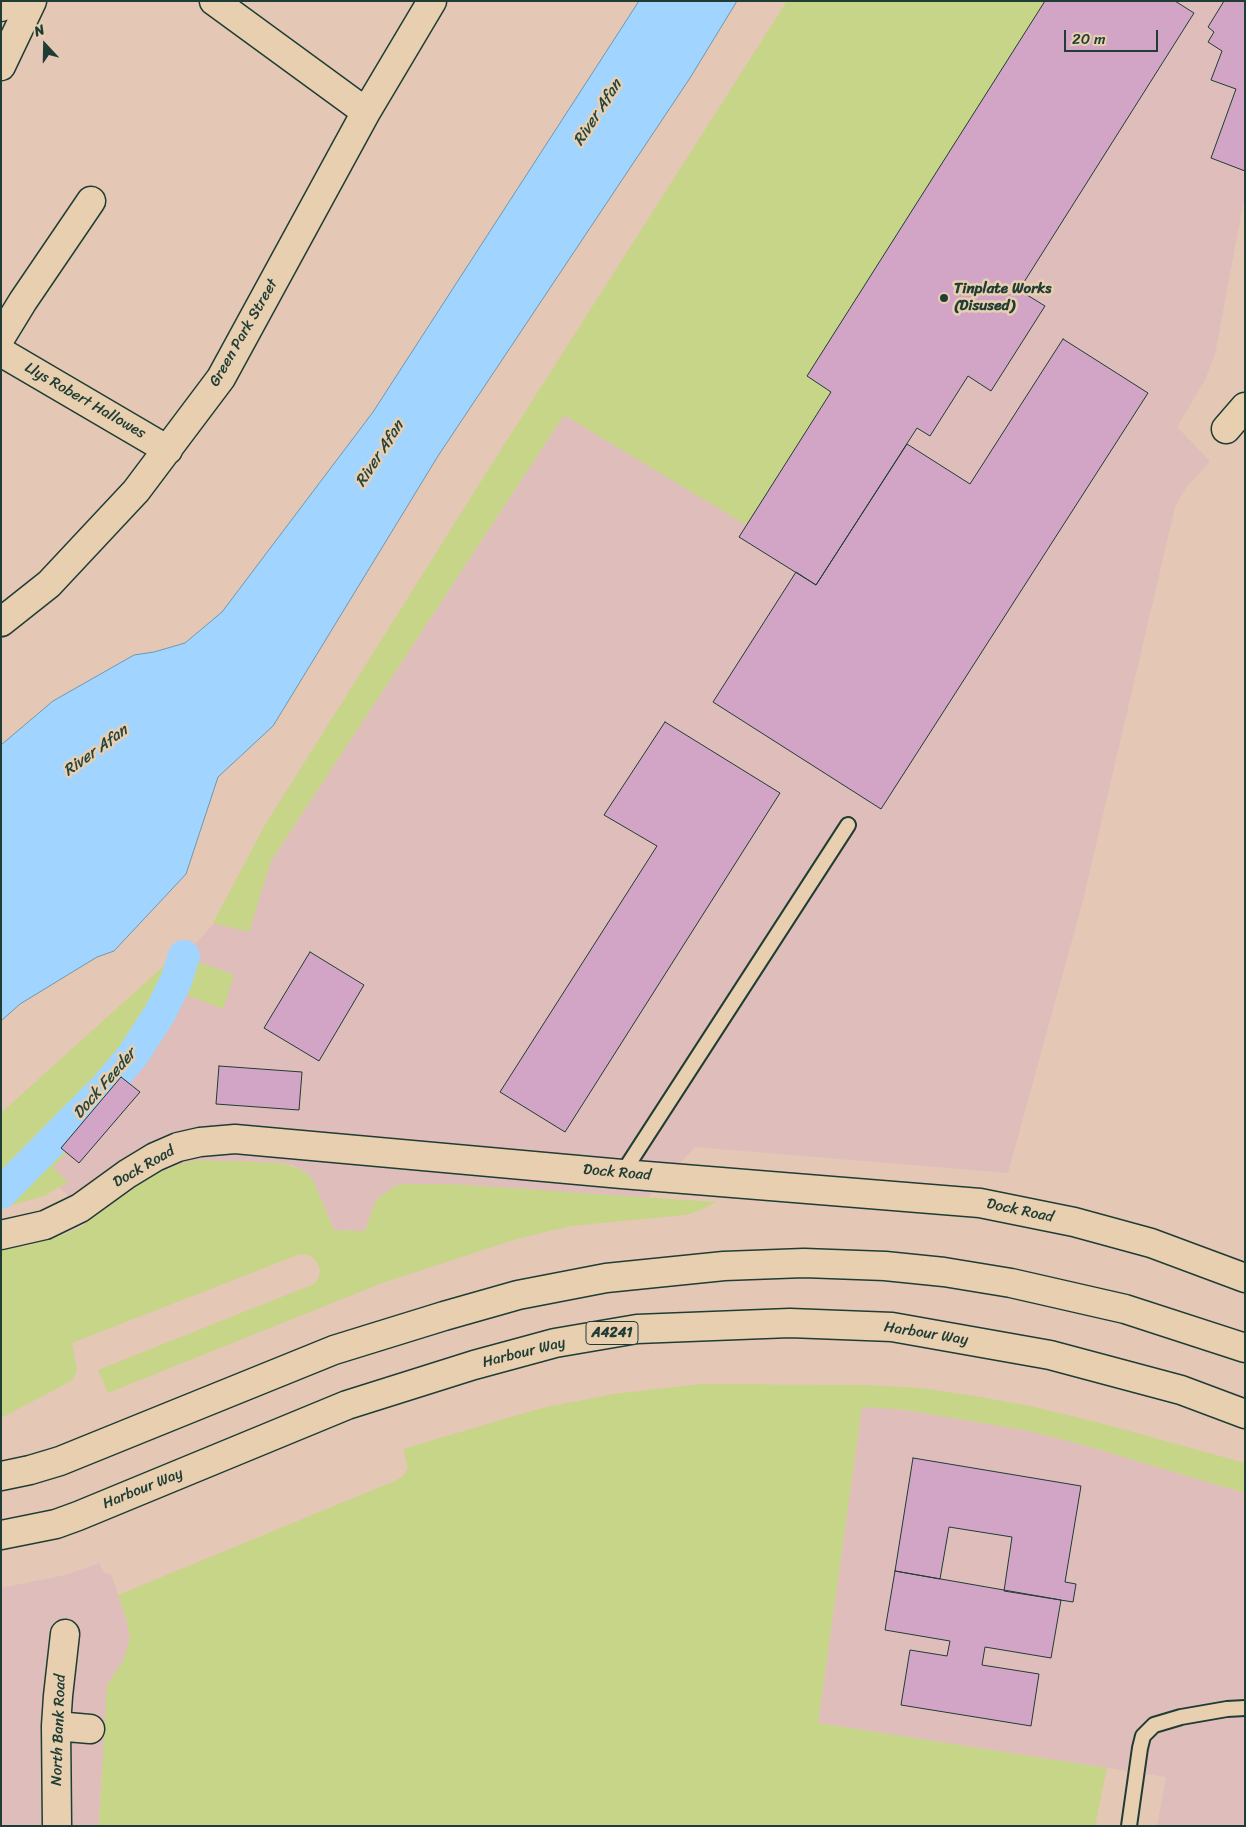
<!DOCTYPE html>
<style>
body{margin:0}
#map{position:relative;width:1246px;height:1827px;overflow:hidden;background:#e4c7b5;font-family:Sriracha,sans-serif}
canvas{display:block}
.frame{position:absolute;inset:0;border:2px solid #1f3d34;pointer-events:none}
.north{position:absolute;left:20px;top:20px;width:50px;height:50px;-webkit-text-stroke:4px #e8cfb0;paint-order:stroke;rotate:339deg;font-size:14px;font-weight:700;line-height:20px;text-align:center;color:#1f3d34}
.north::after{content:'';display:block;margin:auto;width:18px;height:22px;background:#1f3d34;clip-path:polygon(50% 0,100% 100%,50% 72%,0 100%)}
.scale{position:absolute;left:1064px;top:30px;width:94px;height:22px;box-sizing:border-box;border:2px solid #1f3d34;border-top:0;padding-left:6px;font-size:15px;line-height:18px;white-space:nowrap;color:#1f3d34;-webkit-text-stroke:4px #e8cfb0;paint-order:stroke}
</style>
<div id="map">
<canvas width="1246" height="1827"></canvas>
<div class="frame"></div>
<div class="north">N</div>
<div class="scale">20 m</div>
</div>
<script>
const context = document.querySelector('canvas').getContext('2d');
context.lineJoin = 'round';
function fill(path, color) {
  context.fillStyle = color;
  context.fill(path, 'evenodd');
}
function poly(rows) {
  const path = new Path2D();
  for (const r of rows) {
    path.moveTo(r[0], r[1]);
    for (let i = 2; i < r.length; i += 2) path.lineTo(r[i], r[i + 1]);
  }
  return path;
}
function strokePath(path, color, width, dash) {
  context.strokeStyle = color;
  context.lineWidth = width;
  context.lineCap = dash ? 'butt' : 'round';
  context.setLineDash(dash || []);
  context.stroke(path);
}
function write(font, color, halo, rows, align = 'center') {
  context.font = font + ' Sriracha,sans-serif';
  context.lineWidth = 5;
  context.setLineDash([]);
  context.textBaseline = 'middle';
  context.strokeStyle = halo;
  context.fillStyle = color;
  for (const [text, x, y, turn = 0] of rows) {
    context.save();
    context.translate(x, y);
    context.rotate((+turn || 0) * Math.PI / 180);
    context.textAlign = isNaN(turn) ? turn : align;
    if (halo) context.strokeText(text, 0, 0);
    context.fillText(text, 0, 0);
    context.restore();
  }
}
const built = poly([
 [809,1,1245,1,1245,194,1215,354,1205,380,1177,427,1210,461,1185,489,1175,507,1083,900,1008,1173,695,1147,648,1198,451,1184,406,1184,395,1186,380,1197,374,1204,365,1231,334,1230,316,1187,311,1177,305,1172,292,1165,282,1163,200,1160,179,1164,150,1177,89,1219,34,1159,176,981,184,956,271,861,622,327],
 [862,1407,906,1410,1029,1431,1083,1445,1245,1493,1245,1826,1157,1826,1166,1777,818,1723],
 [99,1563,104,1573,111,1574,127,1621,130,1638,127,1652,119,1668,101,1780,99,1826,1,1826,1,1588,66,1575]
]);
const green = poly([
 [787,1,1045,1,807,376,831,392,746,525,564,415,271,861,249,932,213,923,265,825,490,467],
 [177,954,234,975,223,1009,176,991,153,1036,144,1049,61,1147,67,1152,53,1168,68,1182,44,1196,1,1208,1,1113],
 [200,1160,282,1163,300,1169,311,1177,316,1187,334,1230,365,1231,374,1204,380,1197,395,1186,406,1184,451,1184,716,1202,696,1212,685,1215,571,1226,517,1239,382,1283,108,1393,98,1370,314,1284,318,1279,320,1270,318,1264,311,1256,300,1254,72,1343,77,1371,71,1381,1,1418,1,1249,27,1246,58,1237,81,1227,150,1177,179,1164],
 [701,1384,867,1385,920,1388,981,1397,1030,1406,1100,1423,1245,1463,1245,1493,1083,1445,1029,1431,906,1410,862,1407,818,1723,1107,1768,1095,1826,99,1826,107,1685,124,1659,130,1638,127,1621,118,1595,397,1480,403,1476,408,1468,403,1449,542,1408,613,1394]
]);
const water = poly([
 [639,1,737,1,690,78,438,456,273,726,218,777,186,874,114,951,97,957,20,1004,1,1021,1,745,53,701,134,655,154,652,185,643,222,612,373,412,639,1]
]);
const canal = poly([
 [1,1193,107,1086,133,1055,160,1013,176,981,184,956]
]);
const building = poly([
 [1045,1,1175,1,1194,13,1019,290,1045,306,991,391,968,376,930,436,917,428,816,585,739,537,831,392,807,376,1045,1],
 [1224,1,1245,1,1245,171,1211,158,1236,89,1211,80,1222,51,1208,42,1214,32,1208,27,1224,1],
 [1063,339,1148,393,881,809,713,702,796,572,816,585,907,444,970,484,1063,339],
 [665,722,780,793,565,1132,500,1092,657,846,604,815,665,722],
 [310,952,364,985,319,1061,264,1028,310,952],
 [219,1066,302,1072,299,1110,216,1104,219,1066],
 [121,1077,140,1092,79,1163,61,1148,121,1077],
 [913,1458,1081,1486,1065,1582,1076,1584,1073,1602,1004,1591,1012,1537,949,1527,940,1579,895,1571,913,1458],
 [895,1571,1061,1600,1051,1658,985,1647,982,1665,1039,1674,1031,1726,901,1705,910,1650,947,1656,950,1641,885,1630,895,1571]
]);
const service = poly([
 [622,1174,848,825],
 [1129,1826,1140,1748,1143,1736,1154,1725,1181,1717,1227,1709,1245,1708]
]);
const minor = poly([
 [214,1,366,112],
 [1,337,23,301,91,201],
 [1,352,168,450],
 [1226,429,1245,407],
 [1,622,49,584,136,491,221,378,366,112,432,1],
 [1,1235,45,1225,80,1208,127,1174,155,1157,178,1147,200,1142,235,1139,622,1174,980,1203,1074,1222,1151,1243,1245,1278],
 [56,1726,90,1729],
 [57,1826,56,1726,58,1696,65,1634]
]);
const tertiary = poly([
 [1,7,14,1],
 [1,66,32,1]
]);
const primary = poly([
 [1,1476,30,1470,60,1461,334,1350,444,1316,518,1295,606,1278,724,1266,804,1263,885,1266,944,1272,1011,1283,1125,1309,1245,1348],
 [1,1535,56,1524,78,1516,347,1405,474,1365,555,1343,637,1329,790,1323,892,1327,1050,1355,1181,1390,1245,1414]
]);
const markers = [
 [944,298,5,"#1f3d34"]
];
const shields = [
 [612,1333,52]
];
const shieldNames = [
 ["A4241",612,1333]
];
const poiNames = [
 ["Tinplate Works",954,289],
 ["(Disused)",954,306]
];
const streetNames = [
 ["Green Park Street",244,333,-60],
 ["Llys Robert Hallowes",85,401,30],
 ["Dock Road",144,1167,-30],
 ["Dock Road",617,1173,5],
 ["Dock Road",1020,1211,12],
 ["Harbour Way",926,1334,9],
 ["Harbour Way",524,1353,-14],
 ["Harbour Way",143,1489,-22],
 ["North Bank Road",59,1730,-88]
];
const waterNames = [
 ["River Afan",598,113,-57],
 ["River Afan",380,454,-57],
 ["River Afan",96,751,-36],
 ["Dock Feeder",105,1084,-49]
];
fill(built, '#dfbdba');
fill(green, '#c7d588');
fill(water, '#a1d4ff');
strokePath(water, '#6d98ae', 1);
strokePath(canal, '#a1d4ff', 32);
fill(building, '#d2a5c7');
strokePath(building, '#1f3d34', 1);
strokePath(service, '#1f3d34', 18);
strokePath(minor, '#1f3d34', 31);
strokePath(tertiary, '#1f3d34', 31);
strokePath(primary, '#1f3d34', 31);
strokePath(service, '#e8cfb0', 14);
strokePath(minor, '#e8cfb0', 28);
strokePath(tertiary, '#e8cfb0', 28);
strokePath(primary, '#e8cfb0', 28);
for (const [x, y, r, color] of markers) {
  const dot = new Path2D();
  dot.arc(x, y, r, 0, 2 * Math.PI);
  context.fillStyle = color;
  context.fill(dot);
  strokePath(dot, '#e8cfb0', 2);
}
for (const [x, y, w] of shields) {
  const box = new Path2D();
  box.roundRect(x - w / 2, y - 11.5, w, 23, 4);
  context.fillStyle = '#e8cfb0';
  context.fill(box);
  strokePath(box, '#1f3d34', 1);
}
write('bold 14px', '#1f3d34', null, shieldNames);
write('bold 15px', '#1f3d34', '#e8cfb0', poiNames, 'left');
write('15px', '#1f3d34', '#e8cfb0', streetNames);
write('italic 16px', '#26453e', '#e8cfb0', waterNames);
</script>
